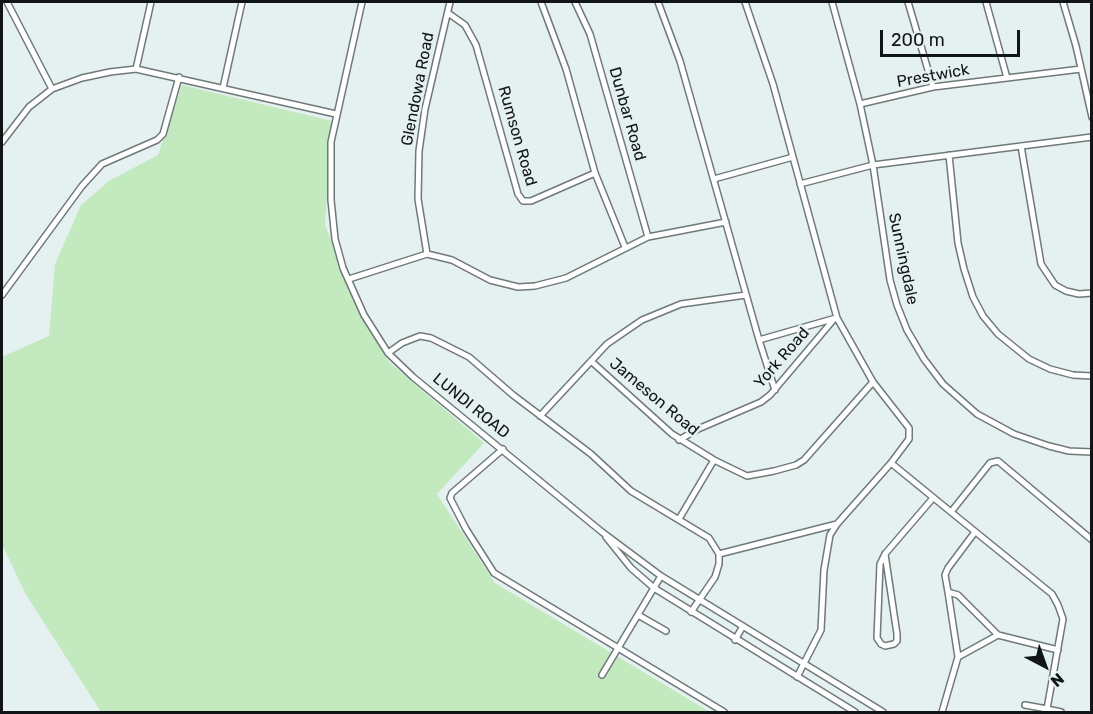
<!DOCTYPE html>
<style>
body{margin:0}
#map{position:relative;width:1093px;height:714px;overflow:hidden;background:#e5f0f1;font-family:Rubik,sans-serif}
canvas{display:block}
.frame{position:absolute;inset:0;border:3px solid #121516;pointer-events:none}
.north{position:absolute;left:1015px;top:636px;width:60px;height:60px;-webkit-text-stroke:4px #e5f0f1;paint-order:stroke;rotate:139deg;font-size:16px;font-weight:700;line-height:24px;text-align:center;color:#121516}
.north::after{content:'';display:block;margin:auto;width:21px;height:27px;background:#121516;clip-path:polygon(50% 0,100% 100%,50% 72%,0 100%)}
.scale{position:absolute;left:880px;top:30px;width:140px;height:27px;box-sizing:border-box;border:3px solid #121516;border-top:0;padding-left:8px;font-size:18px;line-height:21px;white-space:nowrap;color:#121516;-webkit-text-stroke:4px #e5f0f1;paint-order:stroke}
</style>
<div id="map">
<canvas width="1093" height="714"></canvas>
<div class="frame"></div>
<div class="north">N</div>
<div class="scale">200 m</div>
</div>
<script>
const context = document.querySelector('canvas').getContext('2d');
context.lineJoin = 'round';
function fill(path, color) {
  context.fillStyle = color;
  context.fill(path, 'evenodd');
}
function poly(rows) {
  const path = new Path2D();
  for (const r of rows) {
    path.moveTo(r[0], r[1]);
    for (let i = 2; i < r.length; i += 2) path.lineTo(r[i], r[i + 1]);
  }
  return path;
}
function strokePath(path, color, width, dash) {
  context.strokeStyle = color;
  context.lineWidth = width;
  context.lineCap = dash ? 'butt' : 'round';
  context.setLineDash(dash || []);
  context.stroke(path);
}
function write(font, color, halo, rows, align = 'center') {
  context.font = font + ' Rubik,sans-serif';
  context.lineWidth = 5;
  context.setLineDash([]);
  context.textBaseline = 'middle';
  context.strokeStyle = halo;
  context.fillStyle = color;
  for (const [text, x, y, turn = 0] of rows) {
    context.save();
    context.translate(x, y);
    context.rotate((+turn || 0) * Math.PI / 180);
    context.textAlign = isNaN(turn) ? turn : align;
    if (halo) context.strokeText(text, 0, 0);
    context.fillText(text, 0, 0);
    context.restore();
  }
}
const green = poly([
 [182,85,332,121,325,225,362,318,389,362,484,443,437,494,495,583,710,712,101,712,25,593,2,544,2,357,49,336,55,264,81,205,109,181,158,155]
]);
const minor = poly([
 [7,2,52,89],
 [362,2,331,142,331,200,335,239,343,268,364,315,388,353,413,377,602,532,661,576,883,712],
 [541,2,566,69,595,173,625,247],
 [575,2,590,34,648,237],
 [658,2,680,61,759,340],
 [745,2,773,84,837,318,873,382,909,428,909,439,891,463],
 [832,2,860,104,873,165,890,280,897,305,907,330,924,359,943,384,977,414,1014,434,1049,446,1069,451,1092,452],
 [908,2,933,87],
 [986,2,1007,78],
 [1063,2,1076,46,1092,117],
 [448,13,465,25,476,45,518,194,523,201,531,201,595,173],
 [136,69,151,2],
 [223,88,242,2],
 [860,104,933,87,1081,69],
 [2,142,29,107,52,89,82,78,110,72,136,69,336,114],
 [1021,146,1041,264,1055,285,1066,291,1079,294,1092,293],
 [949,155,958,243,964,269,973,297,983,316,998,334,1029,359,1050,369,1073,375,1092,376],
 [714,179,793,157],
 [800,184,873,165,1092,137],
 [427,254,418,199,419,151,425,109,450,2],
 [349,279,427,254,452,260,490,280,518,287,535,286,566,278,648,237,726,222],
 [2,295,82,186,102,164,157,140,163,134,179,77],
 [388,353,402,343,420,336,431,338,469,357,513,395,591,454,631,491,709,538,719,554],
 [591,361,672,434,714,460,747,476,774,471,796,465,804,460,873,382],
 [775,390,759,340,836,318],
 [540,416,607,344,642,320,681,304,746,295],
 [679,440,698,429,761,402,770,395,835,318],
 [503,449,452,493,450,498,466,529,494,573,724,712],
 [679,519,714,460],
 [975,532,948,568,945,575,948,592,958,595,998,635,1058,650],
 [606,537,631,568,654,588,855,712],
 [885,554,897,634,897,641,894,644,885,646,881,644,877,638,880,564,885,554,933,498],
 [948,592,958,657,998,635],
 [691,612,715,577,719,564,719,554,837,524],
 [638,615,666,631],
 [735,640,743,626],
 [602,675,661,576],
 [797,677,821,630,824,570,830,535,837,524,891,463,951,512],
 [1025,705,1047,709],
 [942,712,958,657],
 [1061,712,1047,709,1063,619,1058,605,1052,594,951,512,990,463,998,461,1092,540]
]);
const streetNames = [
 ["Prestwick",933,76,-10],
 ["Glendowa Road",418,89,-79],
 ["Dunbar Road",627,114,74],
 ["Rumson Road",517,136,74],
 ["Sunningdale",903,259,78],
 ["York Road",782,358,-49],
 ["Jameson Road",654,397,40],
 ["LUNDI ROAD",471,406,39]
];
fill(green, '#c3e9be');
strokePath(minor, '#6f797a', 8);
strokePath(minor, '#fff', 5);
write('16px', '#121516', '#e5f0f1', streetNames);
</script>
